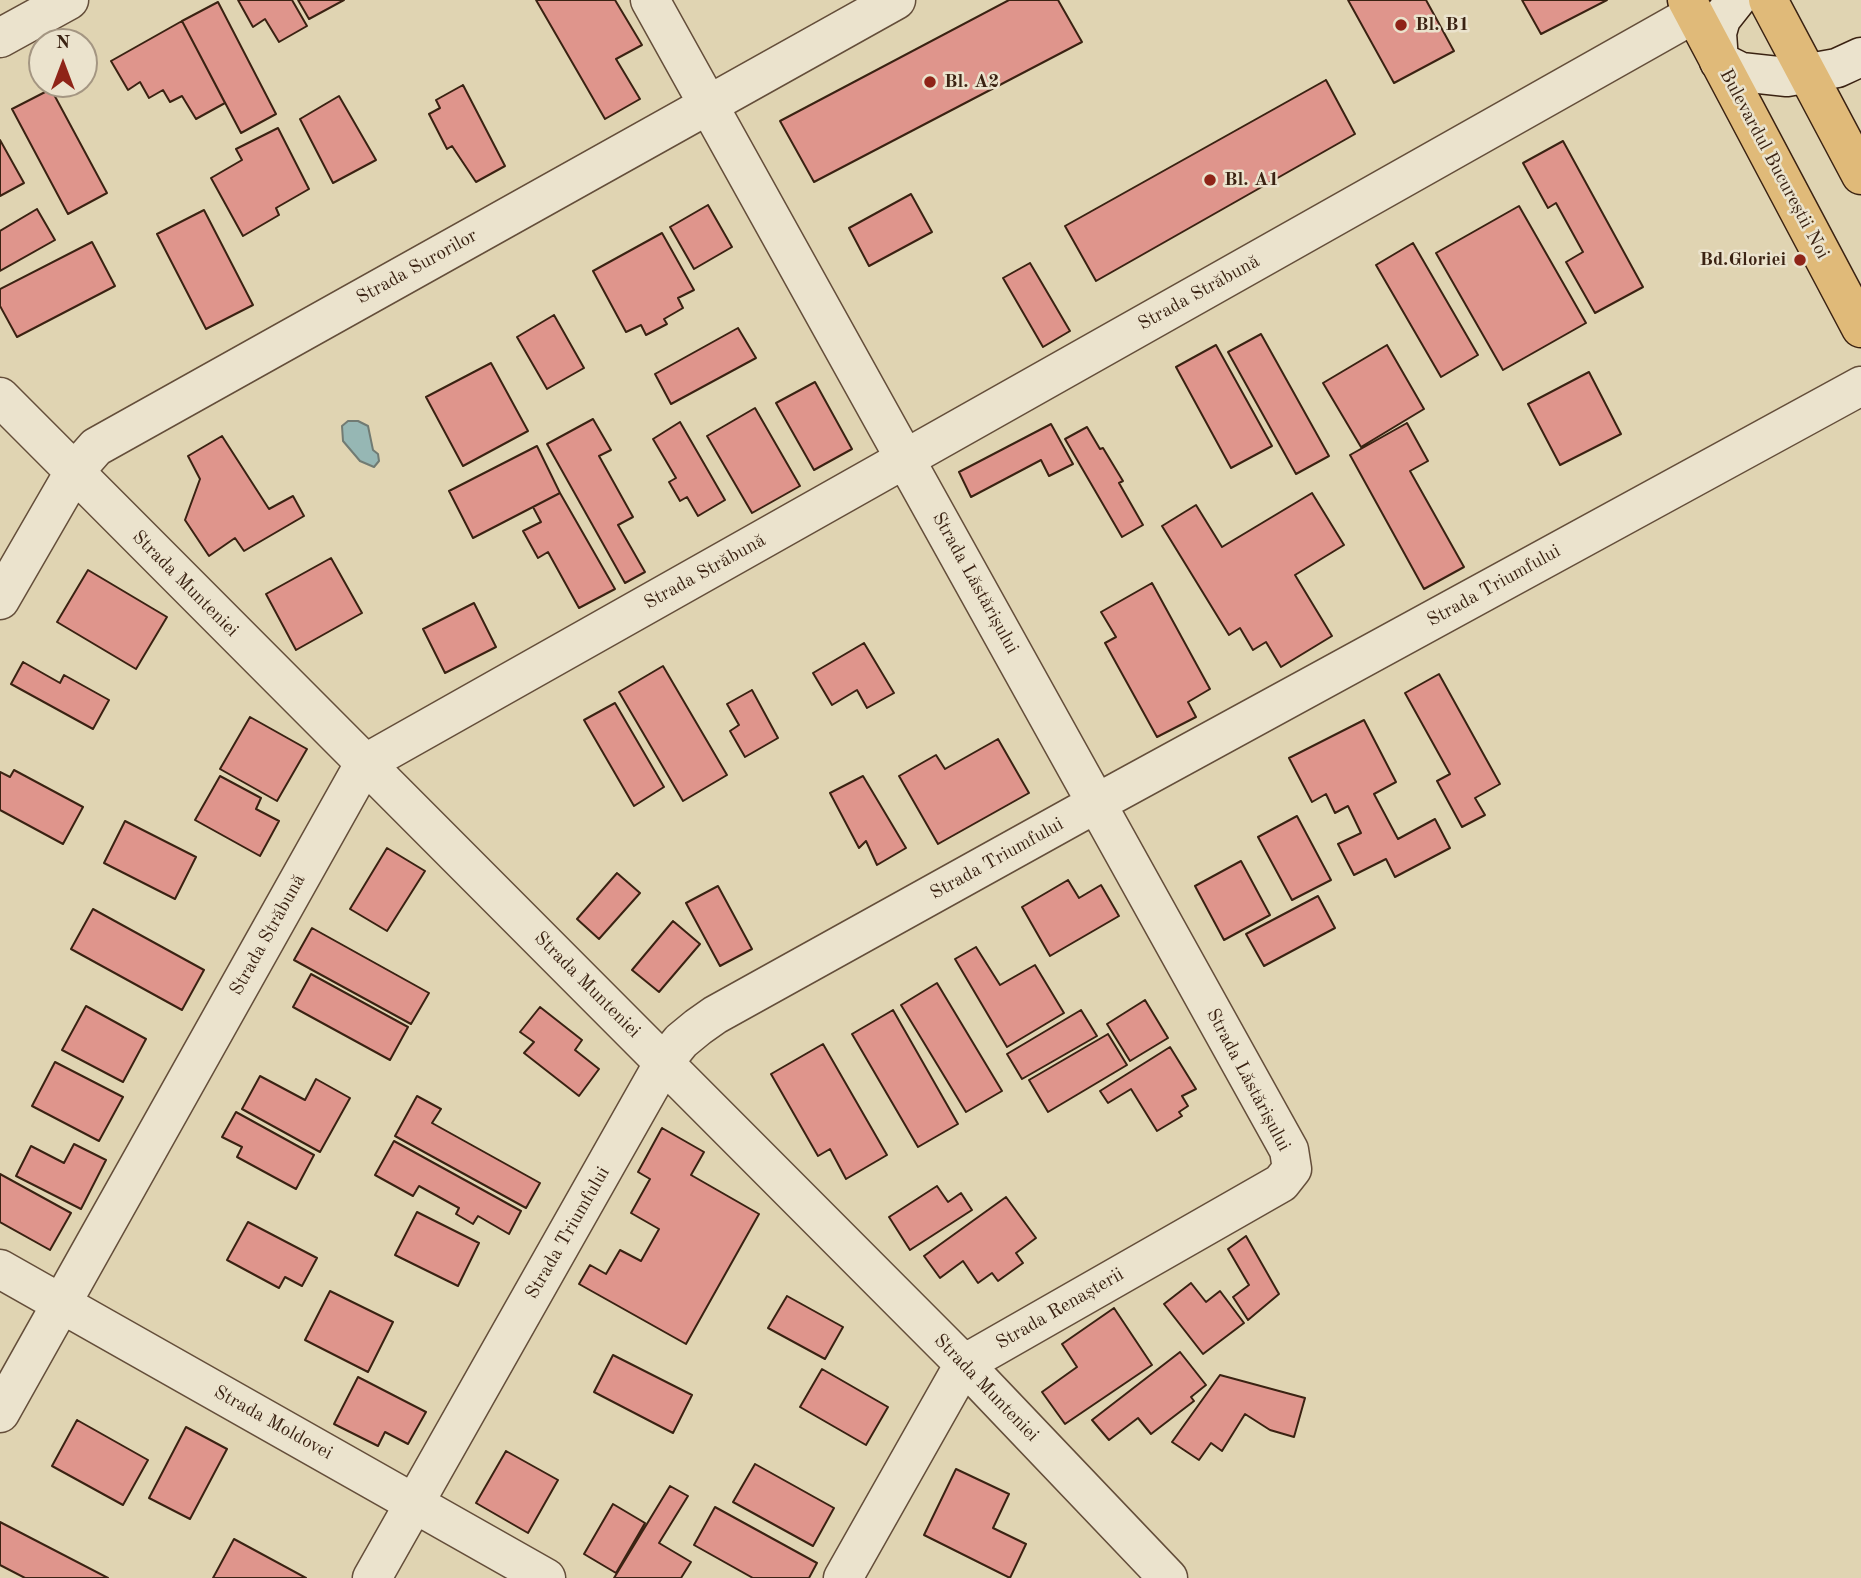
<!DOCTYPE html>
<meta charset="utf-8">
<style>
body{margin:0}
#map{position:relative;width:1861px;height:1578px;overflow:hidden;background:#e0d4b2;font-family:"Old Standard TT",serif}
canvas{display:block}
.north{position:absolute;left:28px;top:28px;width:70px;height:70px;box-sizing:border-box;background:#ebe3cd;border:2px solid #a49682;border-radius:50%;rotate:0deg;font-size:19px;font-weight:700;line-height:28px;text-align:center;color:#3a2212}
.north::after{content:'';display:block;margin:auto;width:24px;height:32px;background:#8f2418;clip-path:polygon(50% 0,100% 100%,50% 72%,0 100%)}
</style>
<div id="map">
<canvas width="1861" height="1578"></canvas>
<div class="north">N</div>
</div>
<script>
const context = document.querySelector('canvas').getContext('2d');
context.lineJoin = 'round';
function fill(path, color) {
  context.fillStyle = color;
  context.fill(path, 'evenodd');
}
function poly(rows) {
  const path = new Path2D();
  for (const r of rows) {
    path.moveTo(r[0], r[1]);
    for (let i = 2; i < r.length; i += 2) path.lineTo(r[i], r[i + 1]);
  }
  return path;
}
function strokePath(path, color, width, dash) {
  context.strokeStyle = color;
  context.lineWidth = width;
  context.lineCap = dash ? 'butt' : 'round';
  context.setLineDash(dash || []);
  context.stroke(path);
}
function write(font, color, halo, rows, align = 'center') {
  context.font = font + ' "Old Standard TT",serif';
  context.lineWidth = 5;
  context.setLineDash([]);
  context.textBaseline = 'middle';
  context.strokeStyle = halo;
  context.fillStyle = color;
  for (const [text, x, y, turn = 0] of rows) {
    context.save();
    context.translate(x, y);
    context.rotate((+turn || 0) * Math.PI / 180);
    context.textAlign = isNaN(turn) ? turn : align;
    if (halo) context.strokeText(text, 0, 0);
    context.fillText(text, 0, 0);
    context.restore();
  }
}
const water = poly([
 [348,421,358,421,368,426,373,450,378,454,379,461,374,467,360,461,343,441,342,426,348,421]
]);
const building = poly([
 [238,0,292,0,307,26,279,42,265,19,253,27,238,0],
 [298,0,344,0,309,19,298,0],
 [536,0,615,0,642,45,616,59,640,99,605,119,536,0],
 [1009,0,1058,0,1082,42,814,182,780,121,1009,0],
 [1348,0,1426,0,1454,51,1394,83,1348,0],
 [1522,0,1607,0,1541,34,1522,0],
 [218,2,276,114,241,133,182,21,218,2],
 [182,21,225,103,196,119,182,96,170,102,163,90,149,98,140,82,128,90,111,61,182,21],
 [1326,80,1355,134,1096,281,1065,226,1326,80],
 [463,85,505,166,476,182,452,146,447,149,429,114,440,108,436,100,463,85],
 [51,89,107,193,68,214,12,109,51,89],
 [339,96,376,160,333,183,300,119,339,96],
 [278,128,309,189,276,208,279,215,243,236,211,178,242,160,236,149,278,128],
 [0,140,24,183,0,196,0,140],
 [1563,141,1643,287,1595,313,1566,262,1583,252,1556,203,1548,208,1523,163,1563,141],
 [911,194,932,232,869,266,849,228,911,194],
 [708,205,732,247,694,269,670,227,708,205],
 [1519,206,1586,323,1503,370,1436,253,1519,206],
 [37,209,55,240,0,271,0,231,37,209],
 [204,210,253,305,206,329,157,234,204,210],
 [662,233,694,290,678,298,683,308,664,319,667,324,646,335,641,325,626,332,593,271,662,233],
 [92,242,115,286,17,337,0,306,0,289,92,242],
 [1413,243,1478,355,1441,377,1376,265,1413,243],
 [1030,263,1070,331,1043,347,1003,278,1030,263],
 [554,315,584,368,547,389,517,337,554,315],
 [738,328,756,358,671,404,655,374,738,328],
 [1261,334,1329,456,1296,474,1228,352,1261,334],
 [1216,345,1272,446,1231,468,1176,367,1216,345],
 [1387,345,1424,409,1361,447,1323,383,1387,345],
 [491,363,528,431,463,466,426,397,491,363],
 [1589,372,1621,434,1560,465,1528,404,1589,372],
 [815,382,852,449,814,470,776,403,815,382],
 [755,408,800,486,752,513,707,436,755,408],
 [593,419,611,450,599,456,633,517,618,525,645,572,625,583,547,444,593,419],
 [680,422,725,500,698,516,687,497,680,501,669,482,676,478,653,439,680,422],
 [1407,423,1428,461,1410,471,1464,567,1424,589,1350,455,1407,423],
 [1051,424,1073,464,1049,476,1041,460,971,497,959,472,1051,424],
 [1087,427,1100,449,1103,448,1123,481,1119,483,1143,525,1122,537,1065,439,1087,427],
 [222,436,269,509,293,496,304,516,244,551,235,538,209,556,185,520,200,479,188,456,222,436],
 [537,446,560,493,473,538,449,491,537,446],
 [560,493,615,589,579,608,548,552,538,558,523,531,541,522,533,507,560,493],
 [1312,493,1344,545,1295,575,1332,636,1281,667,1266,642,1253,650,1240,628,1229,635,1162,526,1196,505,1222,547,1312,493],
 [331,558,362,613,296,650,266,594,331,558],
 [88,570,167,617,136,669,57,622,88,570],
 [1152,583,1210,689,1188,702,1196,717,1157,737,1105,643,1116,637,1101,612,1152,583],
 [474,603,496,647,445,673,423,629,474,603],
 [864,643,894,693,867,708,857,690,832,705,813,673,864,643],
 [23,662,60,683,64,675,109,700,93,729,11,684,23,662],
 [663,666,727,775,683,801,619,692,663,666],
 [1439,674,1500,784,1475,798,1485,815,1462,827,1437,781,1450,774,1405,693,1439,674],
 [752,690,778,738,745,757,730,731,739,725,727,704,752,690],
 [615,703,664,787,634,806,584,720,615,703],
 [250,717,307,749,277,801,220,769,250,717],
 [1364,720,1396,782,1374,794,1398,839,1435,819,1450,848,1395,877,1386,859,1354,875,1338,844,1361,833,1348,806,1335,813,1326,794,1312,802,1289,758,1364,720],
 [998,739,1029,793,938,844,899,776,936,755,945,769,998,739],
 [14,770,83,807,63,844,0,810,0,772,10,777,14,770],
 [220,776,261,798,256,809,279,821,260,856,195,820,220,776],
 [863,776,906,848,877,865,866,841,859,848,830,793,863,776],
 [1297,816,1331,880,1292,900,1258,837,1297,816],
 [125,821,196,857,175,899,104,863,125,821],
 [387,848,425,871,387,931,350,909,387,848],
 [1241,861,1270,915,1224,940,1195,886,1241,861],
 [617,873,640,893,599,939,577,919,617,873],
 [1068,880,1079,898,1101,885,1119,916,1050,956,1022,907,1068,880],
 [718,886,752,949,720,966,686,903,718,886],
 [1318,896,1335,928,1264,966,1246,934,1318,896],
 [93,909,204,970,182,1010,71,949,93,909],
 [673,921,700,944,659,992,632,970,673,921],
 [312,928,429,993,411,1024,294,960,312,928],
 [976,947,1000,985,1035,965,1064,1013,1007,1047,955,959,976,947],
 [311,974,408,1027,390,1060,293,1007,311,974],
 [937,983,1002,1091,966,1112,901,1005,937,983],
 [1145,1000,1168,1038,1130,1061,1107,1024,1145,1000],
 [86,1006,146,1039,123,1082,62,1050,86,1006],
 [540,1007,582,1040,575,1050,599,1069,579,1096,524,1053,534,1042,520,1032,540,1007],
 [893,1010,958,1124,918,1147,852,1034,893,1010],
 [1081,1010,1097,1036,1022,1079,1007,1054,1081,1010],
 [1108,1034,1127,1065,1048,1112,1029,1080,1108,1034],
 [823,1044,887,1155,846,1179,830,1149,818,1156,771,1074,823,1044],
 [1170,1047,1196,1089,1182,1096,1188,1106,1179,1112,1182,1116,1157,1131,1131,1089,1108,1103,1100,1091,1170,1047],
 [55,1062,123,1097,99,1141,32,1106,55,1062],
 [260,1076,305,1100,316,1079,350,1098,320,1152,242,1109,260,1076],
 [417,1096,441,1109,432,1123,540,1183,526,1208,395,1136,417,1096],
 [236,1112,314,1155,296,1189,237,1157,242,1147,222,1137,236,1112],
 [662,1128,704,1152,691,1175,759,1214,686,1344,579,1284,590,1265,606,1274,620,1250,641,1261,659,1229,631,1213,650,1179,638,1172,662,1128],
 [394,1141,521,1211,509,1234,478,1216,473,1224,456,1214,459,1208,419,1186,413,1196,375,1175,394,1141],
 [74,1144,106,1160,81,1209,16,1176,31,1146,64,1163,74,1144],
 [0,1174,71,1213,50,1250,0,1222,0,1174],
 [937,1186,948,1202,961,1193,972,1210,910,1250,889,1217,937,1186],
 [1006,1197,1036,1238,1016,1253,1023,1263,998,1281,992,1273,978,1283,963,1261,940,1278,924,1256,1006,1197],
 [417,1212,479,1243,458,1286,395,1255,417,1212],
 [248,1222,317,1258,302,1286,285,1277,279,1288,227,1260,248,1222],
 [1246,1236,1279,1294,1248,1320,1233,1297,1249,1285,1228,1249,1246,1236],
 [1191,1283,1206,1302,1220,1291,1244,1323,1203,1354,1164,1304,1191,1283],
 [330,1291,393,1322,368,1372,305,1340,330,1291],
 [787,1296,843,1327,825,1359,768,1328,787,1296],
 [1114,1308,1152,1365,1065,1424,1042,1392,1077,1367,1062,1344,1114,1308],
 [1180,1352,1206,1385,1191,1397,1194,1401,1151,1434,1138,1418,1109,1440,1092,1420,1180,1352],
 [613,1355,692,1395,673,1433,594,1392,613,1355],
 [822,1369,888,1407,866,1445,800,1407,822,1369],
 [1220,1375,1305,1398,1294,1437,1270,1430,1245,1414,1222,1451,1211,1443,1199,1460,1172,1442,1220,1375],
 [358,1377,426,1412,408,1444,385,1432,378,1446,334,1424,358,1377],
 [77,1420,148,1460,123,1505,52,1466,77,1420],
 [186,1427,227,1449,190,1519,149,1498,186,1427],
 [506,1451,558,1480,528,1533,476,1503,506,1451],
 [755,1464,834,1508,813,1546,733,1502,755,1464],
 [956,1469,1009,1494,993,1528,1026,1544,1010,1578,924,1535,956,1469],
 [670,1486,688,1496,659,1543,691,1562,681,1578,614,1578,670,1486],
 [613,1504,645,1523,616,1573,584,1554,613,1504],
 [715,1507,817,1563,809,1578,753,1578,694,1545,715,1507],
 [0,1522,108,1578,25,1578,0,1565,0,1522],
 [234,1539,306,1578,213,1578,234,1539]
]);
const street = poly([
 [650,0,1289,1150,1292,1169,1281,1183,964,1364,843,1578],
 [0,38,69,0],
 [0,397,964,1364,1168,1578],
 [0,600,74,472,96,447,896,0],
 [0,1269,546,1578],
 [0,1413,364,764,1694,14],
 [372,1578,664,1062,681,1041,698,1027,715,1015,1097,803,1861,386]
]);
const secondary = poly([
 [1736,0,1721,19,1717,33,1719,61,1741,72,1787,77,1837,68,1861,57]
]);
const primary = poly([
 [1687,0,1861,328],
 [1768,0,1861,175]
]);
const markers = [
 [1401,25,7,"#8f2418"],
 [930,82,7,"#8f2418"],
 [1210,180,7,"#8f2418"],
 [1800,260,7,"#8f2418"]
];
const poiNames = [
 ["Bl. B1",1415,25],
 ["Bl. A2",944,82],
 ["Bl. A1",1224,180],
 ["Bd.Gloriei",1786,260,"right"]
];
const streetNames = [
 ["Bulevardul Bucureștii Noi",1774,164,62],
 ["Strada Surorilor",417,267,-29],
 ["Strada Străbună",1199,293,-29],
 ["Strada Străbună",705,572,-29],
 ["Strada Lăstărișului",975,583,61],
 ["Strada Munteniei",185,584,45],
 ["Strada Triumfului",1494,586,-29],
 ["Strada Triumfului",997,859,-29],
 ["Strada Străbună",268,935,-61],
 ["Strada Munteniei",587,985,45],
 ["Strada Lăstărișului",1248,1080,62],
 ["Strada Triumfului",568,1233,-60],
 ["Strada Renașterii",1060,1309,-30],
 ["Strada Munteniei",986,1388,46],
 ["Strada Moldovei",273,1423,29]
];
fill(water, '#96b7b4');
strokePath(water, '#717b73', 2);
fill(building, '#df958c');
strokePath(building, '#3a2212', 2);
strokePath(street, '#644e3a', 41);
strokePath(secondary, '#3a2212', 41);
strokePath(primary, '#3a2212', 41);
strokePath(street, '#ebe3cd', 38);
strokePath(secondary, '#ebe3cd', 38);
strokePath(primary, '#e0ba79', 38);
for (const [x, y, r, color] of markers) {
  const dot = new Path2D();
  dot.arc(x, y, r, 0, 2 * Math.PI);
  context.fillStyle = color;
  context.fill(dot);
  strokePath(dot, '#ebe3cd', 2.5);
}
write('bold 19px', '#3a2212', '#ebe3cd', poiNames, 'left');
write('19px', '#3a2212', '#ebe3cd', streetNames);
</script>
